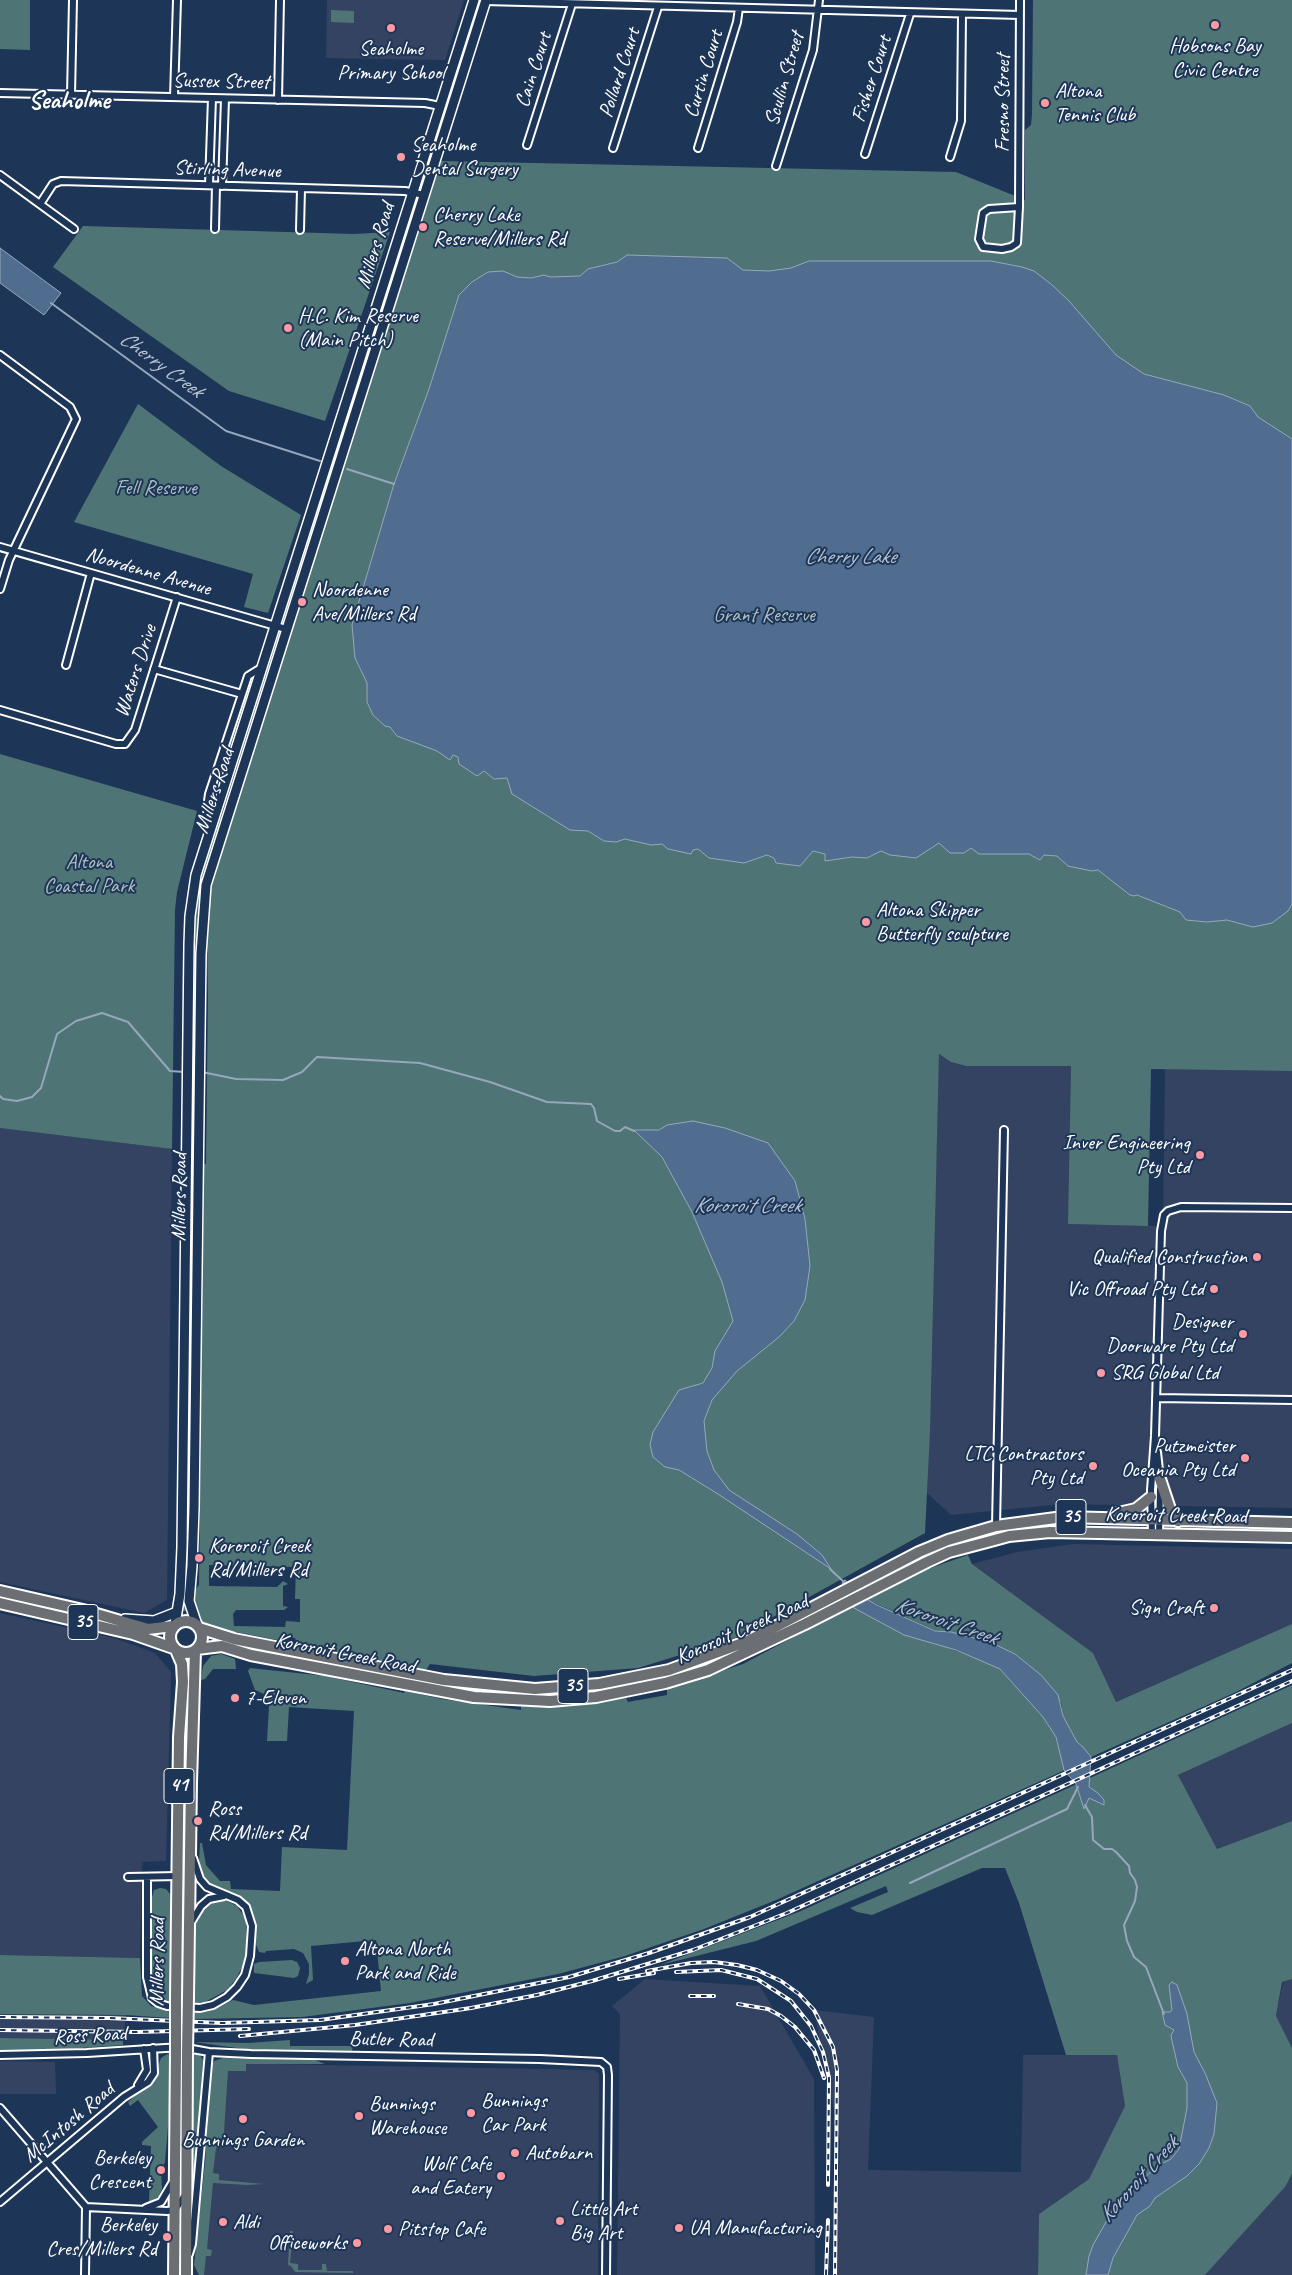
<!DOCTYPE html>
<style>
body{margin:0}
canvas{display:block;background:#1d3557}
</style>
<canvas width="1292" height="2275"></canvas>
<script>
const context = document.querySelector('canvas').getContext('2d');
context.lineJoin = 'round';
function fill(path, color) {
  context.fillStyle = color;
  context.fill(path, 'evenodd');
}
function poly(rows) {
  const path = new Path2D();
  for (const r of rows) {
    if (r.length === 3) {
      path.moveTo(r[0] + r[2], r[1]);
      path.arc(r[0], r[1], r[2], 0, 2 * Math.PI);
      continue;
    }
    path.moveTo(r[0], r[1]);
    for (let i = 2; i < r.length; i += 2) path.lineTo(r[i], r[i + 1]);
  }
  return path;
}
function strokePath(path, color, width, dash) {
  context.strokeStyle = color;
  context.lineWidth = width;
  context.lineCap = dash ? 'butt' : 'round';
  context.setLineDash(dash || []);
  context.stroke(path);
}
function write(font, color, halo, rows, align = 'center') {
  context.font = font + ' Caveat,sans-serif';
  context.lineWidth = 4;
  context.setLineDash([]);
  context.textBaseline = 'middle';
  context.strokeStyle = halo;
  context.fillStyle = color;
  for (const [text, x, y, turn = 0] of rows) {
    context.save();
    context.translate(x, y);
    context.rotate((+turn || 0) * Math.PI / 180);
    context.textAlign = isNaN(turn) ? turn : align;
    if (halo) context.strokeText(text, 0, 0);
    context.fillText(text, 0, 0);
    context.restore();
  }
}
const built = poly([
 [327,0,464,0,445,60,326,58],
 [939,1054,951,1062,966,1066,1071,1066,1069,1224,1163,1226,1165,1069,1292,1071,1292,1508,1062,1504,951,1515,927,1493],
 [0,1128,172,1149,167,1600,144,1613,0,1582],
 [1073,1544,1292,1549,1292,1624,1115,1702,1093,1653,972,1564,1017,1552],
 [0,1613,114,1638,155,1653,171,1672,166,1861,142,1862,140,1958,0,1955],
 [1292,1723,1292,1821,1217,1849,1178,1775],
 [645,1979,760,1986,814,2079,815,2275,617,2275,620,2014,612,2006],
 [1292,1979,1292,2048,1276,2016,1283,1982],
 [814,2010,874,2017,868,2170,1021,2172,1023,2055,1117,2055,1125,2106,1089,2179,1039,2214,1038,2275,835,2275,840,2141],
 [0,2014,126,2015,123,2040,0,2038],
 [0,2061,55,2062,56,2094,0,2094],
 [218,2063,594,2070,599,2074,598,2275,199,2275],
 [1292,2174,1292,2275,1205,2275,1285,2187]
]);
const green = poly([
 [0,0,30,0,30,50,0,49],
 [478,0,482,0,430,155],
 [1033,0,1292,0,1292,1071,1151,1069,1148,1226,1068,1224,1071,1066,966,1066,951,1062,939,1054,930,1431,925,1533,735,1638,638,1668,534,1676,430,1664,426,1670,338,1652,302,1648,297,1644,295,1638,287,1637,286,1640,282,1641,236,1632,232,1634,204,1626,200,1621,192,1602,193,1592,199,1585,204,1164,206,1164,208,996,207,940,211,889,229,827,441,161,956,172,1025,200,1025,130,1031,125,1032,114],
 [209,1565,296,1567,295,1599,300,1599,300,1622,286,1621,285,1627,234,1626,233,1614,236,1610,284,1610,288,1607,283,1606,283,1586,288,1584,283,1581,277,1587,209,1586],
 [331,10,354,11,354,23,331,22],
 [83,226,354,234,390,232,325,421,229,391,53,267],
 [397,268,312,535,303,556,389,283],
 [138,404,221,466,301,515,268,613,244,607,253,574,74,522],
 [0,754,197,811,177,892,175,910,172,1149,0,1128],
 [220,815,222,819,203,882,200,902,197,986,196,986,196,1068,192,1069,194,917,200,877],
 [192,1075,196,1077,190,1534,185,1599,186,1611,183,1611,185,1564],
 [968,1555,972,1564,1093,1653,1116,1702,1292,1624,1292,1663,1236,1692,1091,1757,1083,1747,1077,1742,1063,1716,1061,1703,1033,1669,1015,1654,990,1642,974,1637,936,1631,866,1599,919,1572],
 [852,1606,888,1626,984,1661,1000,1669,1043,1717,1056,1737,1065,1770,776,1900,704,1929,625,1956,558,1974,410,2003,302,2017,193,2019,193,2012,218,2008,233,2000,254,2005,381,1991,376,1940,311,1946,313,1980,306,1984,309,1974,309,1964,303,1953,294,1949,266,1951,265,1953,259,1952,255,1942,255,1922,248,1905,240,1898,209,1884,202,1878,197,1866,199,1864,200,1843,202,1843,206,1865,220,1881,230,1881,231,1889,280,1891,282,1847,347,1850,354,1711,289,1707,287,1741,267,1741,269,1706,266,1695,255,1690,248,1671,250,1668,325,1676,404,1693,405,1691,442,1699,521,1710,521,1706,590,1704,626,1698,628,1702,667,1695,667,1689,743,1664],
 [221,1654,235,1659,236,1669,213,1669,205,1679,201,1680,203,1666,211,1656],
 [184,1662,188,1662,189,1667,184,2003,181,2003],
 [1292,1685,1292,1723,1178,1775,1217,1849,1292,1821,1292,1979,1282,1982,1276,2016,1292,2048,1292,2174,1285,2187,1205,2275,1038,2275,1039,2214,1089,2179,1125,2106,1117,2055,1066,2055,1019,1903,1005,1868,982,1868,872,1915,857,1912,850,1908,888,1892,886,1886,756,1941,660,1965,801,1911],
 [160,1888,166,1889,170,1894,171,1995,170,2003,163,2002,156,1996,151,1983,152,1897,154,1890],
 [216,1899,227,1901,237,1906,246,1919,247,1945,243,1965,236,1979,227,1990,205,2002,193,2004,195,1921,201,1909,209,1902],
 [0,1955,140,1958,142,1996,151,2006,170,2012,170,2018,126,2015,0,2014],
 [292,1960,297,1962,300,1968,298,1976,294,1978,254,1973,254,1964,259,1962],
 [0,2038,123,2040,123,2045,52,2050,0,2050],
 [290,2040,290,2046,353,2046,352,2051,244,2049,194,2042,248,2043],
 [192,2052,200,2055,203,2060,192,2214,190,2214],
 [169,2053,170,2104,165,2161,163,2169,161,2169,162,2189,158,2197,149,2202,151,2146,142,2145,142,2142,158,2127,138,2100,130,2106,128,2102,154,2079,161,2058],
 [223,2058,315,2060,325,2064,246,2064,246,2071,228,2071,223,2147,216,2148,213,2173,219,2174,219,2180,264,2184,247,2185,213,2183,207,2249,212,2250,211,2256,206,2256,204,2275,199,2275,194,2265,205,2163,211,2068,214,2061],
 [290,2231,293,2231,290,2263,298,2264,298,2270,322,2270,322,2264,326,2264,327,2271,353,2271,353,2273,295,2272,291,2266,288,2265]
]);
const water = poly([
 [0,248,61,293,44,315,0,283,0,248],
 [627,255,727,258,743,270,769,271,791,268,809,261,991,261,1022,267,1034,271,1051,284,1069,301,1116,355,1144,374,1224,395,1250,406,1258,417,1292,439,1292,904,1288,911,1272,923,1253,927,1227,920,1207,922,1186,920,1180,912,1137,895,1134,896,1130,895,1098,870,1092,871,1068,866,1057,856,1044,855,1040,860,1029,854,979,854,971,848,964,853,950,853,939,843,916,858,890,855,881,851,867,858,852,857,825,861,825,854,813,851,800,866,776,863,774,858,767,855,744,863,709,858,698,849,693,850,691,854,668,849,662,844,651,845,625,839,616,842,604,841,588,831,570,830,512,794,507,778,494,779,484,771,477,776,459,764,458,757,453,755,450,760,437,751,397,736,390,727,385,726,373,715,367,702,367,683,355,658,352,625,394,484,429,389,459,295,472,282,488,272,503,271,517,277,531,278,544,275,550,277,580,276,588,269,617,262,627,255],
 [693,1121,725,1128,768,1143,795,1181,805,1219,810,1266,805,1300,794,1321,779,1337,737,1371,712,1400,704,1421,707,1451,714,1470,729,1490,797,1534,822,1555,831,1569,718,1494,679,1470,665,1467,653,1457,650,1445,653,1432,679,1390,703,1383,712,1368,715,1351,733,1321,722,1282,692,1212,662,1157,634,1130,659,1130,667,1125,693,1121],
 [845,1580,868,1600,877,1605,935,1631,951,1632,990,1642,1015,1654,1041,1675,1058,1695,1063,1716,1077,1742,1083,1747,1091,1757,1089,1787,1098,1793,1104,1800,1104,1805,1089,1798,1084,1809,1076,1784,1064,1770,1056,1737,1043,1717,1000,1669,956,1650,904,1635,854,1608,847,1597,842,1583,845,1580],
 [1172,1982,1177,1985,1187,2014,1194,2052,1205,2073,1217,2103,1214,2134,1209,2148,1199,2164,1187,2176,1155,2198,1150,2206,1137,2215,1113,2258,1108,2275,1086,2275,1089,2256,1093,2245,1114,2208,1132,2188,1159,2165,1171,2159,1179,2149,1187,2108,1187,2083,1178,2067,1172,2041,1171,2035,1174,2030,1165,2025,1162,2012,1170,2012,1172,2010,1169,1985,1172,1982]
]);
const stream = poly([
 [51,303,226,431,320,461],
 [347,469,394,484],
 [202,1072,236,1079,283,1080,302,1072,317,1057,420,1063,490,1082,547,1102,591,1104,594,1108,597,1121,615,1131,620,1131,625,1127,634,1131],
 [0,1096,3,1099,17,1101,32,1097,41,1088,57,1034,76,1021,102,1013,128,1022,170,1071,185,1072],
 [830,1569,845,1583],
 [1085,1805,1092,1817,1093,1840,1104,1849,1112,1849,1116,1852,1129,1866,1130,1873,1135,1880,1137,1887,1135,1901,1124,1925,1127,1941,1134,1957,1146,1967,1164,2014],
 [910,1883,1067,1809,1078,1787]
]);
const street = poly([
 [485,1,1020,15],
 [0,93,425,103,440,106],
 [71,95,73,0],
 [174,97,177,0],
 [278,100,280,0],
 [527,145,572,4],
 [613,148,658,7],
 [698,148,737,22,739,8],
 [865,154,910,14],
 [950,157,961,121,962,14],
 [776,166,813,50,819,0],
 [0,175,74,229],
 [209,185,212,98],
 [222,186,225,99],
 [40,204,53,184,61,181,405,191,424,195],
 [1019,207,989,209,983,213,979,239,983,247,1002,249,1011,247,1017,243,1019,207,1020,0],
 [215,229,216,186],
 [300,230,301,189],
 [0,355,70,407,76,419,9,560,0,589],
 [0,547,286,629],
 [66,665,91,573],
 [154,669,242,694],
 [0,710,116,744,125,744,135,730,177,597],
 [218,804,208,801,209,794,248,676,261,668],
 [1156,1398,1292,1400],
 [1157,1452,1160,1479],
 [996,1526,1004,1130],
 [1152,1534,1151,1490,1155,1436,1161,1231,1164,1215,1168,1211,1181,1207,1292,1208],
 [1159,1535,1160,1489],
 [128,1877,178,1876],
 [147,1877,147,1977,152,1998,158,2003,167,2006,200,2008,213,2005,227,1997,237,1987,245,1975,250,1956,252,1926,246,1907,238,1900,207,1887,200,1879,193,1858],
 [190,1924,201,1906,209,1899,224,1896],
 [0,2055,87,2053,181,2047,209,2052,251,2054,540,2059,601,2062,607,2067,608,2075,606,2275],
 [138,2085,147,2070,144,2049],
 [0,2108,86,2207,167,2211,175,2210,185,2195],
 [0,2202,124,2097,148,2082,154,2073,153,2048],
 [146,2208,161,2202,174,2180],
 [189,2254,192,2244,209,2052],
 [85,2275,86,2207]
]);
const secondary = poly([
 [125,1619,154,1621,177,1612],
 [175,1624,180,1594,182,1547,189,945,190,916,196,875,474,0],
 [197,1625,189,1601,192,1566,194,1508,201,954,206,885,486,0]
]);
const primary = poly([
 [1159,1476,1170,1509,1178,1521],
 [1114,1514,1136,1509,1151,1497],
 [0,1591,83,1610,148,1629,173,1626],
 [0,1603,133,1634,173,1648],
 [186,1637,16],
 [199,1628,234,1639,444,1680,535,1689,599,1684,669,1670,748,1641,919,1552,948,1540,996,1526,1063,1517,1292,1523],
 [197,1649,222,1646,251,1655,474,1697,550,1701,596,1697,665,1683,708,1670,805,1624,927,1562,949,1552,987,1542,1009,1536,1050,1532,1292,1537],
 [176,1650,182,1664,183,1682,179,1737,176,1997],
 [188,1997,191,1783,195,1651],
 [174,2275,176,2053],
 [186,2275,187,2052]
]);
const rail = poly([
 [647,1971,691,1963,714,1962,737,1965,757,1970,781,1981,799,1994,814,2010,833,2047,837,2070,835,2275],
 [676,1972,721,1970,757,1979,791,2001,811,2026,823,2052,829,2078,828,2185],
 [619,1979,654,1973],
 [690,1996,714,1996],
 [738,2004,768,2009,781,2016,795,2027,814,2050,824,2078],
 [0,2017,108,2018,222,2023,320,2020,434,2004,569,1977,649,1953,750,1917,1292,1670],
 [0,2030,137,2032,249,2029],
 [240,2036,355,2025,471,2008,537,1995,592,1981,693,1950,787,1913,1292,1681],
 [826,2275,828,2220]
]);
const primaryBridge = poly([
 [187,2052,188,1997],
 [176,2053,176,1997]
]);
const markers = [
 [1215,25,5,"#ff9aa2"],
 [391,28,5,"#ff9aa2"],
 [1045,103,5,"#ff9aa2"],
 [401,157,5,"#ff9aa2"],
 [423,227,5,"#ff9aa2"],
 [288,328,5,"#ff9aa2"],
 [302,602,5,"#ff9aa2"],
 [866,922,5,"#ff9aa2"],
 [1200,1155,5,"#ff9aa2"],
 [1257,1257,5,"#ff9aa2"],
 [1214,1289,5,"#ff9aa2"],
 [1243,1334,5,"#ff9aa2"],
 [1101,1373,5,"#ff9aa2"],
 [1245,1458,5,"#ff9aa2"],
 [1093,1466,5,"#ff9aa2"],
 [199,1558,5,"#ff9aa2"],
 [1214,1608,5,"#ff9aa2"],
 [235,1698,5,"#ff9aa2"],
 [198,1821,5,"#ff9aa2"],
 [345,1961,5,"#ff9aa2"],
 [471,2113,5,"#ff9aa2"],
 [359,2116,5,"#ff9aa2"],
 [243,2119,5,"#ff9aa2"],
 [515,2153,5,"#ff9aa2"],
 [161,2170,5,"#ff9aa2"],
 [501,2176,5,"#ff9aa2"],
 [560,2221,5,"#ff9aa2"],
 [223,2222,5,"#ff9aa2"],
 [679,2228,5,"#ff9aa2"],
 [388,2229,5,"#ff9aa2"],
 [167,2237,5,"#ff9aa2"],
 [357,2243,5,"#ff9aa2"]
];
const shields = [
 [1071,1517,30],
 [83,1622,30],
 [573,1686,30],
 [179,1786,30]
];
const shieldNames = [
 ["35",1071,1517],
 ["35",83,1622],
 ["35",573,1686],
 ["41",179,1786]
];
const poiNames = [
 ["Hobsons Bay",1215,46,"center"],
 ["Civic Centre",1215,70,"center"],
 ["Seaholme",391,49,"center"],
 ["Primary School",391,73,"center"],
 ["Altona",1055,91],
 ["Tennis Club",1055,115],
 ["Seaholme",411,145],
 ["Dental Surgery",411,169],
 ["Cherry Lake",433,215],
 ["Reserve/Millers Rd",433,239],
 ["H.C. Kim Reserve",298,316],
 ["(Main Pitch)",298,340],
 ["Noordenne",312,590],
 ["Ave/Millers Rd",312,614],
 ["Altona Skipper",876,910],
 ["Butterfly sculpture",876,934],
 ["Inver Engineering",1190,1143,"right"],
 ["Pty Ltd",1190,1167,"right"],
 ["Qualified Construction",1247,1257,"right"],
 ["Vic Offroad Pty Ltd",1204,1289,"right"],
 ["Designer",1233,1322,"right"],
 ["Doorware Pty Ltd",1233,1346,"right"],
 ["SRG Global Ltd",1111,1373],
 ["Putzmeister",1235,1446,"right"],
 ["Oceania Pty Ltd",1235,1470,"right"],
 ["LTC Contractors",1083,1454,"right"],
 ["Pty Ltd",1083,1478,"right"],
 ["Kororoit Creek",209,1546],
 ["Rd/Millers Rd",209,1570],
 ["Sign Craft",1204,1608,"right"],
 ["7-Eleven",245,1698],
 ["Ross",208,1809],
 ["Rd/Millers Rd",208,1833],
 ["Altona North",355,1949],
 ["Park and Ride",355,1973],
 ["Bunnings",481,2101],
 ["Car Park",481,2125],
 ["Bunnings",369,2104],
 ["Warehouse",369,2128],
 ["Bunnings Garden",243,2140,"center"],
 ["Autobarn",525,2153],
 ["Berkeley",151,2158,"right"],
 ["Crescent",151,2182,"right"],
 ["Wolf Cafe",491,2164,"right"],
 ["and Eatery",491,2188,"right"],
 ["Little Art",570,2209],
 ["Big Art",570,2233],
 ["Aldi",233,2222],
 ["Berkeley",157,2225,"right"],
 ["Cres/Millers Rd",157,2249,"right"],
 ["UA Manufacturing",689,2228],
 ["Pitstop Cafe",398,2229],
 ["Officeworks",347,2243,"right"]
];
const streetNames = [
 ["Cain Court",534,70,-72],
 ["Pollard Court",620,73,-72],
 ["Curtin Court",704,74,-73],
 ["Scullin Street",785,79,-74],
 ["Fisher Court",872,79,-72],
 ["Sussex Street",221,82,1],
 ["Fresno Street",1003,103,-90],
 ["Stirling Avenue",227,170,2],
 ["Millers Road",376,246,-73],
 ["Noordenne Avenue",148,572,16],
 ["Waters Drive",136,671,-72],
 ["Millers Road",215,791,-72],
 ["Millers Road",180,1197,-89],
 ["Kororoit Creek Road",1176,1516,1],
 ["Kororoit Creek Road",742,1630,-24],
 ["Kororoit Creek Road",345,1654,11],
 ["Millers Road",158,1962,-89],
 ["Ross Road",90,2036,-3],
 ["Butler Road",391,2040,1],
 ["McIntosh Road",69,2123,-40]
];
const parkNames = [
 ["Fell Reserve",156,488],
 ["Grant Reserve",764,615],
 ["Altona",89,862],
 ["Coastal Park",89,886]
];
const waterNames = [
 ["Cherry Creek",161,365,36],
 ["Cherry Lake",850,557],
 ["Kororoit Creek",747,1206],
 ["Kororoit Creek",946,1622,19],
 ["Kororoit Creek",1139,2180,-48]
];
const districtNames = [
 ["Seaholme",69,101]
];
fill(built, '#344361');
fill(green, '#4f7475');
fill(water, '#506d8f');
strokePath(water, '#96a7bc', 1);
strokePath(stream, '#96a7bc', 2);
strokePath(street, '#fff', 10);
strokePath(secondary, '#fff', 12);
strokePath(primary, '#fff', 14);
strokePath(street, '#1d3557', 6);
strokePath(secondary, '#1d3557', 9);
strokePath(primary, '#6b6f74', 10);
strokePath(rail, '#fff', 4);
strokePath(rail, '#1d3557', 2, [5.5]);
strokePath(primaryBridge, '#fff', 14, []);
strokePath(primaryBridge, '#6b6f74', 10);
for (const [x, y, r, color] of markers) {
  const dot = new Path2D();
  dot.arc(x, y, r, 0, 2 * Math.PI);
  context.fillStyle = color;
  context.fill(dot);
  strokePath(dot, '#1d3557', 2);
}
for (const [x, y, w] of shields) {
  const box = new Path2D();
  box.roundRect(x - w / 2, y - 17.5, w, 35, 4);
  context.fillStyle = '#1d3557';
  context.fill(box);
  strokePath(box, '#fff', 1);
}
write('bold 20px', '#fff', null, shieldNames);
write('21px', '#fff', '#1d3557', poiNames, 'left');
write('21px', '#fff', '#1d3557', streetNames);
write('21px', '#b0c0c1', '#1d3557', parkNames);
write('italic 22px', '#b9c5d2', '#1d3557', waterNames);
write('bold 26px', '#fff', '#1d3557', districtNames);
</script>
